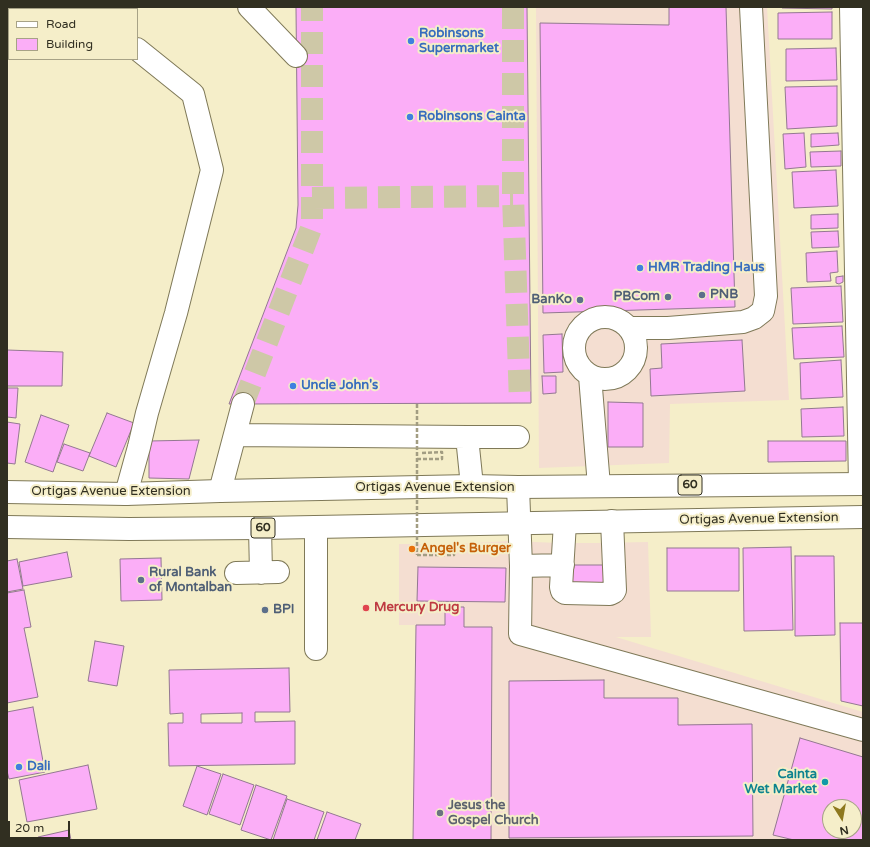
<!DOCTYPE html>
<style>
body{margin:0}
#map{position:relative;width:870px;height:847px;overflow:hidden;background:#f5eec9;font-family:"Varela Round",sans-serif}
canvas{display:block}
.frame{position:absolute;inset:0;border:8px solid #312f21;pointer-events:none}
.legend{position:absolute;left:8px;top:8px;width:130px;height:52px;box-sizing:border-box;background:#f5eec9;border:1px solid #a7a286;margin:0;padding:5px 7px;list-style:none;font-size:12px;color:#312f21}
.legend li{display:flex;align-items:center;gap:8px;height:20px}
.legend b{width:20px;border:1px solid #a7a286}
.north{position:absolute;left:822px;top:799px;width:40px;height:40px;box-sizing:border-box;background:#f5eec9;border:1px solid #a7a286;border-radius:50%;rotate:169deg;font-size:11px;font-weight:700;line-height:16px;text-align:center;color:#312f21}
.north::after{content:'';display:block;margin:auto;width:14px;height:18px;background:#8d781e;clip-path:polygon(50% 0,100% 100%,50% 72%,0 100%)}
.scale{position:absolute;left:8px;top:821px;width:62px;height:18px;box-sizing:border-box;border:2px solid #312f21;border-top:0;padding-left:5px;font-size:12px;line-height:14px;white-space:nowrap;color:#312f21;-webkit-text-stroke:3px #f5eec9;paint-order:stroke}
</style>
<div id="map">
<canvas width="870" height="847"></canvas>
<div class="frame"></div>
<ul class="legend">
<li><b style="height:5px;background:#fff"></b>Road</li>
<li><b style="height:11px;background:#fbaef7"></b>Building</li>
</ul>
<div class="north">N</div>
<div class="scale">20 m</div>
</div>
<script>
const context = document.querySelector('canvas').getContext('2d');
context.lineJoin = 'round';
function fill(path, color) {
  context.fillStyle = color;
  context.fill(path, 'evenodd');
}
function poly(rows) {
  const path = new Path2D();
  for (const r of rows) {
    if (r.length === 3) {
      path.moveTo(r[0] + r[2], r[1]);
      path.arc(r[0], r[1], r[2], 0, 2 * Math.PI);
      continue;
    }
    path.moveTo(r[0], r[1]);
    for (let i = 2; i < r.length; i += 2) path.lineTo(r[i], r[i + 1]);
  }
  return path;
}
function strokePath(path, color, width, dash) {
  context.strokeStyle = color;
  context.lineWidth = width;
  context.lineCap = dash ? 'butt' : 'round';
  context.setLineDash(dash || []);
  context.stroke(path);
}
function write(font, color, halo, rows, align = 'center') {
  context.font = font + ' "Varela Round",sans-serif';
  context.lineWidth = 4;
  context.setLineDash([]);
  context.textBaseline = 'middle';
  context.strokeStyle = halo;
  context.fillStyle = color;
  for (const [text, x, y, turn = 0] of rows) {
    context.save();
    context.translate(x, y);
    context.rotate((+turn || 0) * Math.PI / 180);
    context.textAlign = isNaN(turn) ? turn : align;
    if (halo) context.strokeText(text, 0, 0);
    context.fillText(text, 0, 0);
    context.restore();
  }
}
const commercial = poly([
 [536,7,767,7,789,400,670,404,669,463,539,468],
 [512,541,558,543,596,543,648,542,651,637,616,637,863,712,863,840,491,840,492,627,464,627,464,607,445,607,445,625,399,625,399,544,454,544],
 [830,807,854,807,854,831,830,831]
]);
const building = poly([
 [296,7,527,7,531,403,243,404,229,404,296,228,298,205,296,7],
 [669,7,726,7,735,307,543,313,540,23,669,25,669,7],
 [782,7,832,7,832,9,782,8,782,7],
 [832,12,832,39,778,39,778,13,832,12],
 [836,48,837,80,786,81,786,49,836,48],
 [837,86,837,126,787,129,785,87,837,86],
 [804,133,806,167,785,169,783,134,804,133],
 [838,133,839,145,811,147,811,134,838,133],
 [841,151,841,166,811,167,810,152,841,151],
 [836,170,838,206,794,208,792,172,836,170],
 [838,214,838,228,811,229,811,215,838,214],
 [838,231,839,247,812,248,811,232,838,231],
 [837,251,838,272,830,273,831,281,807,282,806,253,837,251],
 [843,276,843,282,839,284,836,283,836,277,843,276],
 [841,286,843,322,793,324,791,288,841,286],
 [842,326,844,357,794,359,792,328,842,326],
 [562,334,563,372,544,373,543,335,562,334],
 [742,340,745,391,651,396,650,369,662,368,661,344,742,340],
 [7,350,63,352,62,386,7,386,7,350],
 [841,360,843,397,801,399,800,363,841,360],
 [542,376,556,376,556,393,543,394,542,376],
 [7,388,18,388,16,418,7,417,7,388],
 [608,402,643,403,643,447,608,447,608,402],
 [843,407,844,436,802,437,801,409,843,407],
 [107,413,134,423,116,467,89,456,107,413],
 [41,415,69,425,53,472,25,462,41,415],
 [7,422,20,424,15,464,7,463,7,422],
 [199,440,189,479,149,478,149,441,199,440],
 [768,441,846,441,846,461,768,462,768,441],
 [64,444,90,453,83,471,57,462,64,444],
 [791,547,793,630,744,631,743,548,791,547],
 [667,548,739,548,739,591,667,591,667,548],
 [67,552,72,577,23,586,19,562,67,552],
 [795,556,834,556,835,635,795,636,795,556],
 [161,558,162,600,121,601,120,559,161,558],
 [17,559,23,589,7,592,7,561,17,559],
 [567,565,609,565,609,586,567,586,567,565],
 [418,567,506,568,505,602,417,601,418,567],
 [24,590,31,627,24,628,38,697,7,703,7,593,24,590],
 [445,607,464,607,464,627,492,627,491,840,413,840,416,625,445,625,445,607],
 [840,623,863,623,863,706,841,701,840,623],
 [95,641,124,646,117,686,88,681,95,641],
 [289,668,290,712,255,712,255,722,295,721,295,764,169,766,168,723,183,723,183,713,170,714,169,670,289,668],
 [242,713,242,723,201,723,201,714,242,713],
 [604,680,604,698,678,698,678,725,752,724,753,836,509,838,509,681,604,680],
 [33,707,45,772,9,779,7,771,7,712,33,707],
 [800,738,863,757,863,840,794,840,773,835,800,738],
 [830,807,854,807,854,831,830,831,830,807],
 [88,765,97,809,27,822,19,780,88,765],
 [197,766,221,774,207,815,183,806,197,766],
 [223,774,254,785,240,825,209,814,223,774],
 [256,785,287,796,271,840,241,830,256,785],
 [287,799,324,812,314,840,273,840,287,799],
 [327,812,361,824,355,840,317,840,327,812],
 [69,830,71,840,38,840,38,837,69,830]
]);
const minorTunnel = poly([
 [513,7,513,196,520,403],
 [312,198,513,196],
 [243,404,312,226,312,7]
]);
const path = poly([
 [417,555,454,555,454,546]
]);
const minor = poly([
 [249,7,296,56],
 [851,7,860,484],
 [605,348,31],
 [629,328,668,328,743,322,754,318,763,311,766,296,751,7],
 [590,376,599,486],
 [235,435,467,437,518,437],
 [467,437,472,486],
 [518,487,521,566,520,634,863,730],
 [220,491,243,404],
 [126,494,139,447,147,413,176,313,212,170,193,94,137,49],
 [565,523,561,587,562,591,565,593,610,594,614,592,615,590,612,521],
 [260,528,261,573],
 [521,566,563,565],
 [236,573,278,572],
 [316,649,316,527]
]);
const major = poly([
 [7,492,126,494,220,491,472,486,518,487,863,484],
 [7,527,129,529,260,528,863,517]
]);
const pathBridge = poly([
 [417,404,417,555],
 [417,459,442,459,442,452,422,453]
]);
const markers = [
 [411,41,4,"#3f7fe0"],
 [410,117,4,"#3f7fe0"],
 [640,268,4,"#3f7fe0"],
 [702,295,4,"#5c6f8a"],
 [668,297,4,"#5c6f8a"],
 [580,300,4,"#5c6f8a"],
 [293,386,4,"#3f7fe0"],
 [412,549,4,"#e8710a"],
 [141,580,4,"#5c6f8a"],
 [366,608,4,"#e0444e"],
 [265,610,4,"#5c6f8a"],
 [19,767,4,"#3f7fe0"],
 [825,782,4,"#0f9aa8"],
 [440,813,4,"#6b7280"]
];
const shields = [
 [690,485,24],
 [263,528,24]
];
const shieldNames = [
 ["60",690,485],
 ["60",263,528]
];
const shopNames = [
 ["Robinsons",419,34],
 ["Supermarket",419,49],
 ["Robinsons Cainta",418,117],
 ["HMR Trading Haus",648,268],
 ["Uncle John's",301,386],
 ["Dali",27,767]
];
const serviceNames = [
 ["PNB",710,295],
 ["PBCom",660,297,"right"],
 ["BanKo",572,300,"right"],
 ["Rural Bank",149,573],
 ["of Montalban",149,588],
 ["BPI",273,610]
];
const streetNames = [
 ["Ortigas Avenue Extension",435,488],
 ["Ortigas Avenue Extension",111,492],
 ["Ortigas Avenue Extension",759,519,-1]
];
const foodNames = [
 ["Angel's Burger",420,549]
];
const healthNames = [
 ["Mercury Drug",374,608]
];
const cultureNames = [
 ["Cainta",817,775],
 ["Wet Market",817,790]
];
const worshipNames = [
 ["Jesus the",448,806],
 ["Gospel Church",448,821]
];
fill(commercial, '#f4ded1');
fill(building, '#fbaef7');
strokePath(building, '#937891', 1);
strokePath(minorTunnel, '#cec8a7', 22, [22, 11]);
strokePath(minor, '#7f7958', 24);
strokePath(major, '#7f7958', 24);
strokePath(path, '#a29d82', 2.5, [4, 2]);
strokePath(minor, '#fff', 22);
strokePath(major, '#fff', 22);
strokePath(pathBridge, '#a29d82', 2.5, [4, 2]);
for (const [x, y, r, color] of markers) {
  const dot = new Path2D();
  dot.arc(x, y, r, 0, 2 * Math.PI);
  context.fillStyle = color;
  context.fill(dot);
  strokePath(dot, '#f5eec9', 1.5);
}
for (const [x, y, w] of shields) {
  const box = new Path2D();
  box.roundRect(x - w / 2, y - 10, w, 20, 3);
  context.fillStyle = '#f5eec9';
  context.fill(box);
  strokePath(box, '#312f21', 1);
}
write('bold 12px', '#312f21', null, shieldNames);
write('bold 13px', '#366cbe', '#f5eec9', shopNames, 'left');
write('bold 13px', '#4e5e75', '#f5eec9', serviceNames, 'left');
write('13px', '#312f21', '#f5eec9', streetNames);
write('bold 13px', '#c56008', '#f5eec9', foodNames, 'left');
write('bold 13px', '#be3a42', '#f5eec9', healthNames, 'left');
write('bold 13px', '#0d838f', '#f5eec9', cultureNames, 'right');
write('bold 13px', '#5b616d', '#f5eec9', worshipNames, 'left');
</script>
